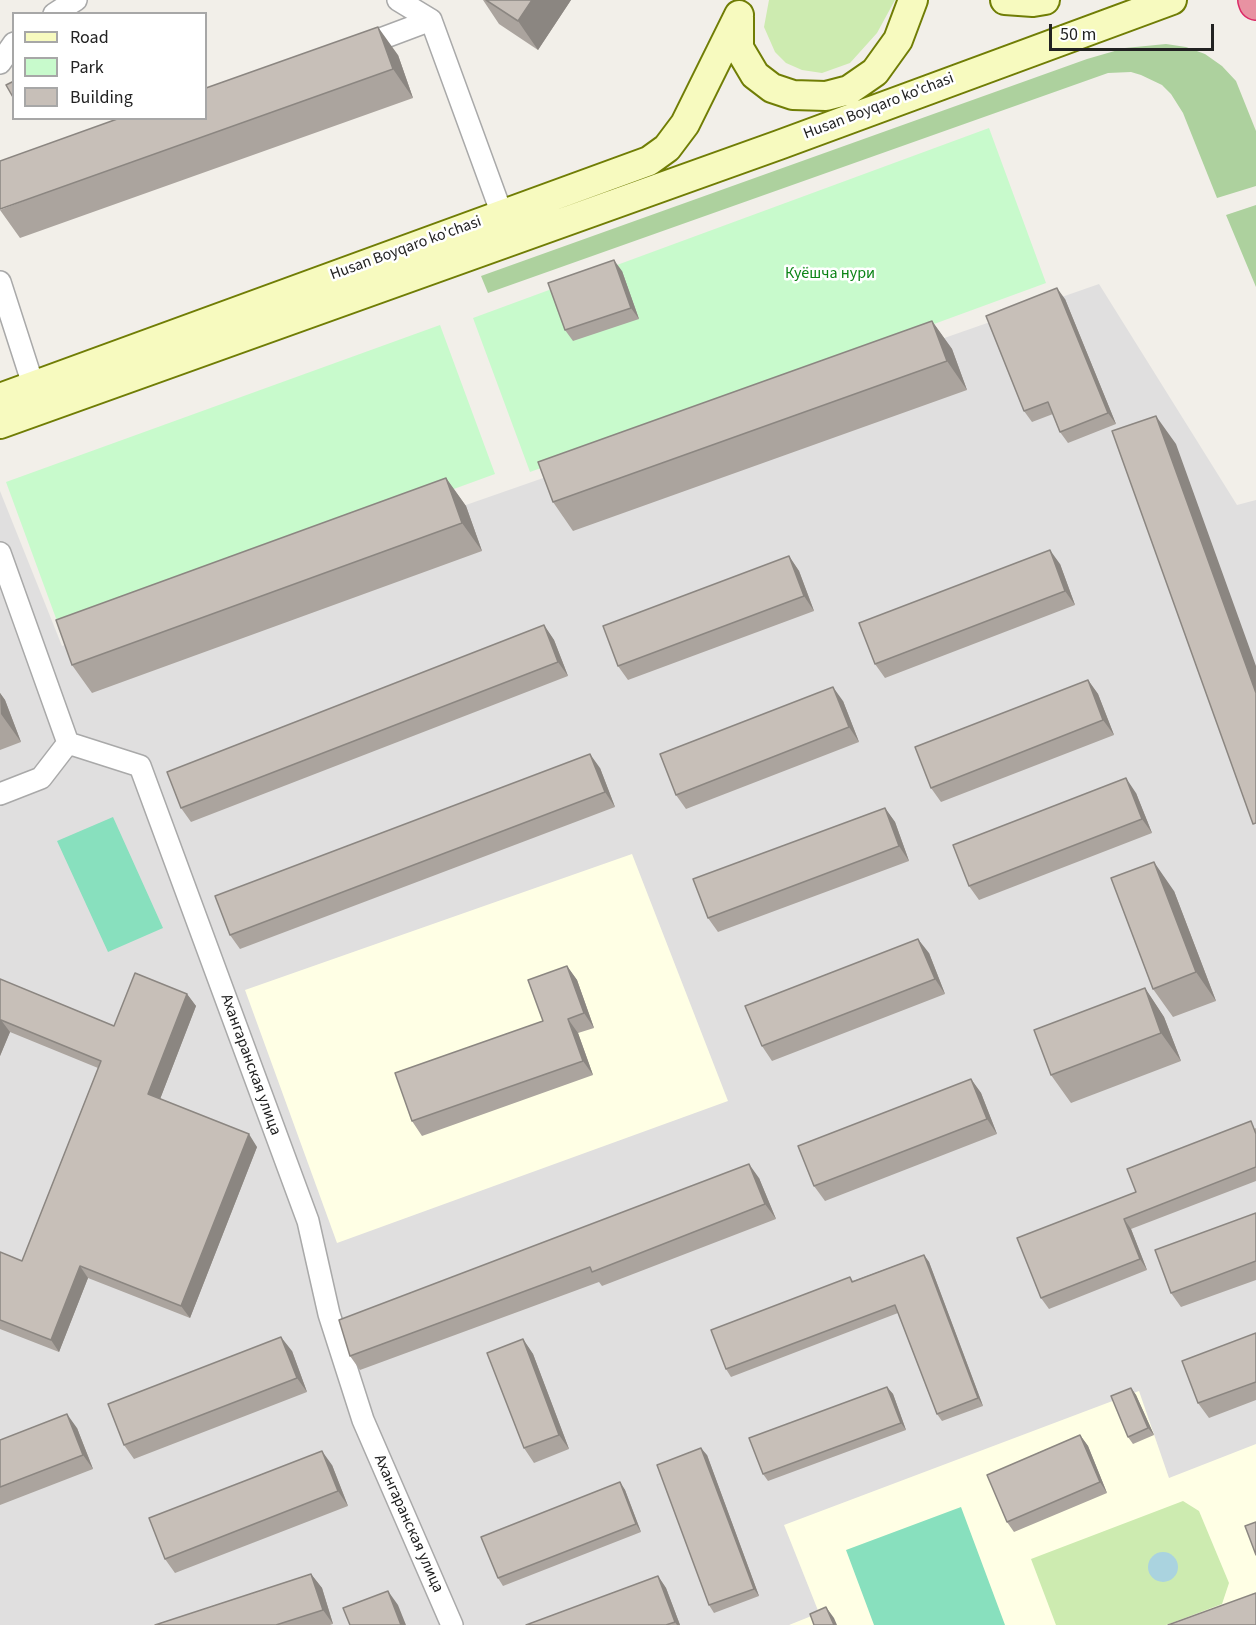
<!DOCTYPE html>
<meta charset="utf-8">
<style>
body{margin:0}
#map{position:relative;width:1256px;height:1625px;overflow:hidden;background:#f2efe9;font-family:"Source Sans 3",sans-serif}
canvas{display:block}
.legend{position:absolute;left:12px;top:12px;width:195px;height:108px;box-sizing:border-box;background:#fff;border:2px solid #a7a7a7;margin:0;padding:8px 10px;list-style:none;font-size:18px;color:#222}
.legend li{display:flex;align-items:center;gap:12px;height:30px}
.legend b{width:30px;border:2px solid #a7a7a7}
.scale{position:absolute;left:1049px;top:24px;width:165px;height:27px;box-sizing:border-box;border:3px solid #222;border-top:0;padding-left:8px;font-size:18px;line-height:21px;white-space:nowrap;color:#222;-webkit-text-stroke:4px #fff;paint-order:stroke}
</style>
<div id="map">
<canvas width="1256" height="1625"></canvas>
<ul class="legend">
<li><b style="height:8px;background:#f7fabf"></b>Road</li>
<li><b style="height:16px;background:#c8facc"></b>Park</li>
<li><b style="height:16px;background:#c7bfb8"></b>Building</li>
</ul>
<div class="scale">50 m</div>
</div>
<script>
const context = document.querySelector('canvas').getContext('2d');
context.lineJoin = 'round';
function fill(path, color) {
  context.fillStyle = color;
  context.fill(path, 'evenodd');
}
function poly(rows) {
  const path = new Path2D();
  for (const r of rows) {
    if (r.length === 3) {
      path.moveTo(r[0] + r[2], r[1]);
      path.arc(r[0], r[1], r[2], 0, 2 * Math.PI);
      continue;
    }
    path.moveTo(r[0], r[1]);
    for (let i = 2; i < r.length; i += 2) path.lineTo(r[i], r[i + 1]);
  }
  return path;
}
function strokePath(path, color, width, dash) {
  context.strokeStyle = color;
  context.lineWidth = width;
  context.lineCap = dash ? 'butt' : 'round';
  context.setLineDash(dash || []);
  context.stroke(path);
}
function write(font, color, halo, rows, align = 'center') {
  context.font = font + ' "Source Sans 3",sans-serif';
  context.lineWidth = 5;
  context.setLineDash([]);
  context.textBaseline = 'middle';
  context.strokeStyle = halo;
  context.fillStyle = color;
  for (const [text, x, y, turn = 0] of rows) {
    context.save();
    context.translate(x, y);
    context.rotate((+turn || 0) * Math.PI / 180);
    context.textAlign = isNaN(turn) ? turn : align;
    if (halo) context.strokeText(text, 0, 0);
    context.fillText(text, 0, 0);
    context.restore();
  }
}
const residential = poly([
 [1099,284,1237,505,1256,500,1256,1625,0,1625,0,491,62,646]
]);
const education = poly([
 [632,854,728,1101,337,1243,245,990],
 [1139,1391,1169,1478,1256,1444,1256,1625,789,1625,819,1613,784,1525]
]);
const grass = poly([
 [769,0,895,0,877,33,850,63,822,73,802,70,786,63,775,52,764,27],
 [1183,1501,1199,1511,1229,1583,1222,1604,1166,1625,1056,1625,1031,1559]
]);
const forest = poly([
 [1166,44,1186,47,1205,54,1222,66,1236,81,1256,131,1256,186,1217,198,1183,113,1171,94,1162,85,1141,75,1131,72,1108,73,488,293,481,276,1087,59,1125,48],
 [1256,205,1256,287,1226,215]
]);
const park = poly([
 [989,128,1046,283,530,472,473,318],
 [440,325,495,474,61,632,6,482]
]);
const pitch = poly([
 [113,817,163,928,108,952,57,841],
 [961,1507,1005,1625,874,1625,846,1550]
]);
const water = poly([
 [1163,1567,15]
]);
const street = poly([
 [398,0,431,20,507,228],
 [54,14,76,0],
 [359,47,431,20],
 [0,63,14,43],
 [0,282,38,400],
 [0,553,68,743,140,766,308,1221,329,1314,363,1420,452,1625],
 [0,794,41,778,68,743]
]);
const secondary = poly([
 [1005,0,1033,2,1045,0],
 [739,17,739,48,755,75,772,88,793,95,826,96,849,90,875,72,898,40,913,0],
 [0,398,649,161,667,148,685,124,739,15],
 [0,424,779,145,1172,0]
]);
const highway = poly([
 [1255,0,1256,3]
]);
const wall = poly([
 [483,0,571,0,538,50,499,24],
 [398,55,413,98,20,238,0,210],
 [622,271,639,319,573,341,565,330],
 [1065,299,1116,424,1068,443,1060,432,1053,414,1032,422,1024,411],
 [932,321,952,349,967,390,573,531,553,502],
 [446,478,466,506,482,551,92,693,72,665],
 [789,556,799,571,814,611,628,680,618,666],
 [1060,564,1075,605,885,678,875,664],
 [544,625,554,640,568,676,191,822,181,808],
 [1088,680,1098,694,1114,735,941,802,931,788],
 [0,693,5,700,21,742,0,750],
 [843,701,859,742,686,809,676,795],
 [600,768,615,807,240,949,230,935],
 [1136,793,1152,833,979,900,969,886],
 [885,808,895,822,909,861,718,932,708,918],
 [1174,891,1216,1001,1173,1017,1153,989],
 [929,953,945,994,772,1061,762,1046],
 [567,966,577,980,594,1028,578,1033,593,1075,422,1136,412,1121,543,1021],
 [0,979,114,1026,187,994,196,1006,160,1099,257,1147,190,1318,88,1278,59,1352,0,1329,0,1252,22,1261,98,1068,10,1032,0,1056],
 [1145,988,1164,1017,1181,1061,1071,1103,1051,1075],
 [971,1079,981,1093,997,1134,825,1201,814,1186],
 [1256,1128,1256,1181,1131,1229,1147,1270,1049,1309,1041,1298,1136,1192],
 [759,1178,776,1219,602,1286,599,1282,360,1370,350,1356],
 [1256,1213,1256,1280,1181,1307,1171,1293],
 [924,1255,929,1262,983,1406,942,1421,937,1414,898,1313,731,1377,726,1369,850,1277,853,1281],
 [1256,1333,1256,1400,1209,1418,1198,1403],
 [523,1339,533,1354,569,1449,534,1463,524,1448],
 [292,1351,307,1392,134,1459,124,1445],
 [887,1387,893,1394,906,1430,768,1481,763,1474],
 [1131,1388,1136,1395,1154,1435,1133,1444,1128,1437],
 [77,1428,93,1469,0,1505,0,1440],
 [1080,1435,1088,1446,1107,1493,1014,1532,1007,1522],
 [707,1455,759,1596,714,1613,709,1605],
 [332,1465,348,1506,175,1573,165,1559],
 [620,1482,625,1490,641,1532,503,1586,498,1578],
 [311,1574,322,1588,333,1624,330,1625,155,1625],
 [658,1576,666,1588,680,1625,526,1625]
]);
const shadedWall = poly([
 [532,0,571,0,538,50,518,21],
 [378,27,398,55,413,98,393,69],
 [614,260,622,271,639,319,631,308],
 [1057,288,1065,299,1116,424,1108,413],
 [932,321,952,349,967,390,947,361],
 [1156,416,1176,444,1256,666,1256,693],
 [446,478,466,506,482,551,462,523],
 [1050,550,1060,564,1075,605,1065,591],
 [789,556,799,571,814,611,804,596],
 [544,625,554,640,568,676,558,662],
 [1088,680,1098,694,1114,735,1103,720],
 [833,687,843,701,859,742,849,727],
 [0,693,5,700,21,742,1,714],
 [590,754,600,768,615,807,605,792],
 [1126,778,1136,793,1152,833,1142,819],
 [885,808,895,822,909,861,899,846],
 [1154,862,1174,891,1216,1001,1196,972],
 [918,939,929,953,945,994,935,979],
 [567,966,577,980,594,1028,584,1013],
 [1145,988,1164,1017,1181,1061,1161,1033],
 [187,994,196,1006,157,1107,148,1094],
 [568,1019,578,1033,593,1075,583,1061],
 [1,1020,10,1032,0,1056,0,1023],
 [971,1079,981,1093,997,1134,987,1119],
 [249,1134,257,1147,190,1318,181,1306],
 [749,1164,759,1178,776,1219,765,1204],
 [1124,1219,1131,1229,1147,1270,1140,1259],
 [924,1255,929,1262,983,1406,978,1398],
 [80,1266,88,1278,59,1352,51,1340],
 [281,1337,292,1351,307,1392,297,1378],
 [523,1339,533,1354,569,1449,559,1435],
 [887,1387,893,1394,906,1430,901,1423],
 [1131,1388,1136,1395,1154,1435,1148,1428],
 [67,1414,77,1428,93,1469,83,1455],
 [1080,1435,1088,1446,1107,1493,1100,1482],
 [701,1448,707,1455,759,1596,754,1589],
 [322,1451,332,1465,348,1506,338,1491],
 [620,1482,625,1490,641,1532,636,1524],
 [311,1574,322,1588,333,1624,323,1610],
 [658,1576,666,1588,680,1625,677,1625,675,1622],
 [388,1591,398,1605,406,1625,401,1625],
 [826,1607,834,1618,837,1625,834,1625]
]);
const building = poly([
 [486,0,532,0,518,21,486,0],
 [378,27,393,69,0,209,0,161,120,118,206,118,206,88,378,27],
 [14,81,14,99,6,85,14,81],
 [614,260,631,308,565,330,548,283,614,260],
 [1057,288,1108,413,1060,432,1048,402,1024,411,986,316,1057,288],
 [932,321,947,361,553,502,538,462,932,321],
 [1156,416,1256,693,1256,823,1253,824,1112,431,1156,416],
 [446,478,462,523,72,665,56,620,446,478],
 [1050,550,1065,591,875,664,859,623,1050,550],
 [789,556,804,596,618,666,603,626,789,556],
 [544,625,558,662,181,808,167,772,544,625],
 [1088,680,1103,720,931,788,915,747,1088,680],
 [833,687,849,727,676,795,660,754,833,687],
 [590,754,605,792,230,935,215,896,590,754],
 [1126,778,1142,819,969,886,953,845,1126,778],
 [885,808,899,846,708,918,693,879,885,808],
 [1154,862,1196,972,1153,989,1111,878,1154,862],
 [918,939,935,979,762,1046,745,1006,918,939],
 [567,966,584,1013,568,1019,583,1061,412,1121,395,1073,543,1021,528,980,567,966],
 [135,973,187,994,148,1094,249,1134,181,1306,80,1266,51,1340,0,1320,0,1252,22,1261,101,1061,1,1020,0,1023,0,979,114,1026,135,973],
 [1145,988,1161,1033,1051,1075,1034,1030,1145,988],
 [971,1079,987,1119,814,1186,798,1146,971,1079],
 [1251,1121,1256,1134,1256,1167,1124,1219,1140,1259,1041,1298,1017,1238,1136,1192,1127,1169,1251,1121],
 [749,1164,765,1204,592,1272,590,1267,350,1356,339,1320,749,1164],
 [1256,1213,1256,1261,1171,1293,1155,1250,1256,1213],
 [924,1255,978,1398,937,1414,895,1305,726,1369,711,1330,850,1277,852,1282,924,1255],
 [1256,1333,1256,1382,1198,1403,1182,1361,1256,1333],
 [281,1337,297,1378,124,1445,108,1404,281,1337],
 [523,1339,559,1435,524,1448,487,1353,523,1339],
 [887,1387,901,1423,763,1474,749,1438,887,1387],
 [1131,1388,1148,1428,1128,1437,1111,1396,1131,1388],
 [67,1414,83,1455,0,1487,0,1440,67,1414],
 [1080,1435,1100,1482,1007,1522,987,1475,1080,1435],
 [701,1448,754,1589,709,1605,657,1465,701,1448],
 [322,1451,338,1491,165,1559,149,1518,322,1451],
 [620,1482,636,1524,498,1578,481,1537,620,1482],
 [1256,1522,1256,1555,1245,1526,1256,1522],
 [311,1574,323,1610,276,1625,155,1625,311,1574],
 [658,1576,675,1622,666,1625,526,1625,658,1576],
 [388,1591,401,1625,350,1625,343,1608,388,1591],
 [1256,1593,1256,1625,1168,1625,1256,1593],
 [826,1607,834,1625,814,1625,810,1614,826,1607]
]);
const streetNames = [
 ["Husan Boyqaro ko'chasi",879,107,-21],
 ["Husan Boyqaro ko'chasi",406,249,-20],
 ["Ахангаранская улица",250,1065,70],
 ["Ахангаранская улица",408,1524,66]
];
const parkNames = [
 ["Куёшча нури",830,274]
];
fill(residential, '#e0dfdf');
fill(education, '#ffffe5');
fill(grass, '#cdebb0');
fill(forest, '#add19e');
fill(park, '#c8facc');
fill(pitch, '#88e0be');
fill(water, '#aad3df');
strokePath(street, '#a9a9a9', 24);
strokePath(secondary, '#707d05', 32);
strokePath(highway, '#dc2a67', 36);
strokePath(street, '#fff', 21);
strokePath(secondary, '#f7fabf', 28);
strokePath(highway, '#e892a2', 33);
fill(wall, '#aba49e');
fill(shadedWall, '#8b8681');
fill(building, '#c7bfb8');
strokePath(building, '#8b8681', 1.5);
write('16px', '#222', '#fff', streetNames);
write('16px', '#0c8416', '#fff', parkNames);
</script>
